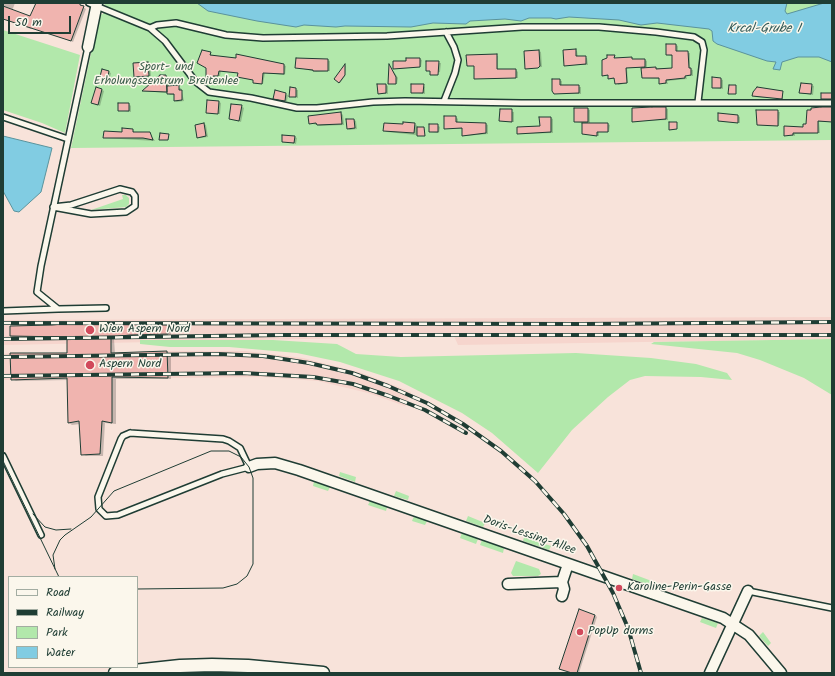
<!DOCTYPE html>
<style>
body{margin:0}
#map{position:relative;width:835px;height:676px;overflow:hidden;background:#f8e3da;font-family:Kalam,sans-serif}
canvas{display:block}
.frame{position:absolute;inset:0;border:4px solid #1f3d34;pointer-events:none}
.legend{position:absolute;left:8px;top:576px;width:130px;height:92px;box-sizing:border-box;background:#fbf7ec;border:1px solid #a3ada2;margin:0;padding:5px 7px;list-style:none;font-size:12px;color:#1f3d34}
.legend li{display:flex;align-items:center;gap:8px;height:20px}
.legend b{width:20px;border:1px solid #a3ada2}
.scale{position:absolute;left:8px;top:16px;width:63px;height:18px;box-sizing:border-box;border:2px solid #1f3d34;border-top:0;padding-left:5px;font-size:12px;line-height:14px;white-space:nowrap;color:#1f3d34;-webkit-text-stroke:3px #fbf7ec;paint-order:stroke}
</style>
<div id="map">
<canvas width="835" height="676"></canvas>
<div class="frame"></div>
<ul class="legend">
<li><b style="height:5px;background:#fbf7ec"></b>Road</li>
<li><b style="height:5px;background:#1f3d34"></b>Railway</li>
<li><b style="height:11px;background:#b2e8ab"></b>Park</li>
<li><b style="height:11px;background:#81cce2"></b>Water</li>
</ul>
<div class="scale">50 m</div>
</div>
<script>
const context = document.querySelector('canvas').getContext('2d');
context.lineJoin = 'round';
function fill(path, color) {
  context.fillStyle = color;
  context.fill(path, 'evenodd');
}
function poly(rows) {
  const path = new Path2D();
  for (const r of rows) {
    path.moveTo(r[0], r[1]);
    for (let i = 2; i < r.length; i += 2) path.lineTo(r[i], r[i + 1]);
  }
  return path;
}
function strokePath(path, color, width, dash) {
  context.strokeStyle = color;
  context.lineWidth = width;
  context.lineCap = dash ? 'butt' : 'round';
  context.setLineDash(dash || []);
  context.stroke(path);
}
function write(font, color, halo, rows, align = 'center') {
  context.font = font + ' Kalam,sans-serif';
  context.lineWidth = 3;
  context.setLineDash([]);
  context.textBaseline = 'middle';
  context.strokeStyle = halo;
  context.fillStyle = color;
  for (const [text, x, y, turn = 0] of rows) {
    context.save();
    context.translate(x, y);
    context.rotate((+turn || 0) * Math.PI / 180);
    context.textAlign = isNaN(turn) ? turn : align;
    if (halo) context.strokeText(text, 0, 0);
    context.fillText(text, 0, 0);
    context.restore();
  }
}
const built = poly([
 [832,317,832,339,458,345,454,336,3,345,3,320],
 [167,351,245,351,303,358,362,373,411,392,405,406,368,393,318,381,263,377,168,378],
 [10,353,11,380,3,380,3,354]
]);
const green = poly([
 [103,3,832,3,832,140,71,148,99,15,103,14,106,6],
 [3,30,80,55,65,133,42,123,3,110],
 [122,195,126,195,129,198,129,204,126,207,91,210,123,199],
 [832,339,832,395,804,378,760,360,737,353,651,344,654,342],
 [140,340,273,340,337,344,356,354,401,357,576,353,651,358,696,364,727,373,732,380,701,377,645,376,630,380,608,397,572,430,538,473,492,433,462,413,399,381,340,362,297,353,229,347,170,347,140,344],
 [340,472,356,477,355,482,339,476],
 [314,481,330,487,328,491,313,486],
 [396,491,409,496,408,500,394,496],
 [370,501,387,507,386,511,368,505],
 [414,516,427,521,425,525,412,521],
 [468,516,485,523,483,527,466,521],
 [462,533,478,539,476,544,460,538],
 [524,537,551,546,549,550,523,541],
 [482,540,504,548,503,553,480,545],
 [516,561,539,569,541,574,538,576,513,576,511,573],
 [633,574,657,583,656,587,632,579],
 [702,618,718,623,716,628,700,622],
 [763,632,771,643,768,646,759,636]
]);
const water = poly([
 [197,3,787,3,785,11,787,14,824,3,832,3,832,62,819,57,798,57,782,62,780,70,773,69,776,62,767,61,717,44,713,41,712,31,709,29,657,23,641,25,619,20,569,17,556,19,551,18,529,18,521,21,505,19,470,21,466,24,433,23,411,27,345,26,336,27,304,25,296,27,257,21,208,11,197,3],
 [3,136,52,148,41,192,19,212,14,211,3,191,3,136]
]);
const shadow = poly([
 [3,3,15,3,12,11,30,17,36,4,32,3,77,3,86,9,73,42,32,27,31,29,3,19],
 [676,45,678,46,678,52,690,53,690,69,693,70,693,76,686,76,687,79,667,81,668,84,662,84,660,83,660,79,643,78,642,68,627,68,628,83,618,85,616,79,611,79,609,76,603,75,614,56,616,59,631,58,634,60,645,60,647,61,647,68,673,68,673,56,667,55],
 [575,50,577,51,578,57,587,58,588,65,565,65],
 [539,51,541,52,542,67,526,68],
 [210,53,212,56,236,60,237,55,284,65,286,66,285,75,265,73,263,84,256,84,254,80,239,73,221,71,220,76,215,76,215,80,209,80,207,79,207,67],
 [496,55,498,56,498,70,516,70,518,72,518,78,475,78,475,66,468,65],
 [420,59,422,60,421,67,394,69,394,62],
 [327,60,330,61,330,71,316,72,296,67],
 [427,62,441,63,440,72,431,74,431,71,427,70],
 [148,64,150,65,151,76,135,76],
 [346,65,345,76,340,83,335,79],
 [390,66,398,78,397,84,389,83],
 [103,70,111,73,109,82,102,80],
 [160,76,168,77,169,87,181,88,184,101,177,102,175,101,175,95,170,95,168,93,143,91],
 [721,79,723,80,723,89,713,88],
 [559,80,562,81,562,86,581,87,581,94,556,93],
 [386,85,388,86,388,94,379,93],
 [423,85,425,87,425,94,412,92],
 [811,85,814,86,813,95,800,93],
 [291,88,298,90,298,98,290,96],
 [757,88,783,92,783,99,755,97,754,96],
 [102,90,104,91,100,106,92,103],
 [276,91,288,95,287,101,276,99],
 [219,102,221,103,220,114,209,113],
 [129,104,131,106,131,112,119,110],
 [241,106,244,108,241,122,230,119],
 [665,108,668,109,668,120,633,121],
 [832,108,832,122,819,122,820,133,795,134,795,136,785,135,804,128],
 [587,109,590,110,590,124,608,124,610,125,609,132,599,132,599,136,583,134,583,123,575,122],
 [501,110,514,112,514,122,500,121],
 [757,111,780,112,779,126,758,124],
 [341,113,343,115,344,125,320,126,310,123],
 [738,116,740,117,740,123,719,121],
 [456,117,458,119,458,123,486,124,488,125,488,134,465,136,463,135,463,129,445,128],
 [551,118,553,119,553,133,518,134,541,127],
 [354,120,356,121,357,129,350,130,348,129],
 [204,124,206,125,208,137,200,138,198,137],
 [385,124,414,124,417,125,416,128,425,129,425,136,387,132,384,130],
 [437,125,440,127,439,133,430,132],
 [133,130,135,133,149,133,155,141,104,138],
 [295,137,297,138,296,144,283,141],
 [168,326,171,328,171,336,135,336,114,339,115,354,167,352,171,354,171,379,116,379,116,424,105,423,103,456,86,456,82,454,80,424,72,425,69,423,68,380,16,381,12,379,68,354,68,339,15,338,11,336],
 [595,615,597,617,579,673,573,673]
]);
const building = poly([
 [36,3,80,3,80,5,84,6,71,41,3,19,3,6,30,16,36,3],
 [666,44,676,44,676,51,688,51,689,68,691,68,691,75,685,76,685,78,666,80,666,83,659,84,659,78,642,78,641,68,656,67,656,69,672,68,672,55,666,55,666,44],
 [576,49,576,56,586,56,586,64,564,66,563,50,576,49],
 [202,50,211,52,210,55,236,58,236,54,284,64,284,74,263,73,262,84,253,83,253,80,237,77,238,73,219,71,218,76,213,76,213,79,206,79,206,68,197,63,202,50],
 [539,50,540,66,538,68,525,69,524,51,539,50],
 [497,54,497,69,516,69,516,78,474,79,474,66,467,66,466,55,497,54],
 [607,55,615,55,614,58,632,57,632,59,645,59,645,67,626,68,627,83,615,84,614,78,608,79,608,75,602,76,602,60,607,58,607,55],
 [296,58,328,59,328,71,313,71,313,70,295,68,296,58],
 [406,58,420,58,420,67,393,69,393,61,406,61,406,58],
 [426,61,439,61,438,75,430,75,430,71,426,71,426,61],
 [148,62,149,76,134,77,133,63,148,62],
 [345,64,345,75,339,83,334,79,345,64],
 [389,64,396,77,396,84,388,84,389,64],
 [102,69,109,71,107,82,99,80,102,69],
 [160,75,166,75,167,92,142,91,160,75],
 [712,77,721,78,721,88,712,88,712,77],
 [552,79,560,79,560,85,579,85,579,93,554,94,552,91,552,79],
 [801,83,812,84,811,94,799,93,801,83],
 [377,84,386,84,386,93,378,94,377,84],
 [411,84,424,84,423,93,411,93,411,84],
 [179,85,179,90,182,90,182,100,174,101,174,94,167,94,167,86,179,85],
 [729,85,736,85,736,94,728,94,729,85],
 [96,87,102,89,98,105,91,103,96,87],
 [290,87,296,88,296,97,289,97,290,87],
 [757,87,783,91,782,99,752,96,753,92,757,87],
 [275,90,286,93,285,101,273,99,275,90],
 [821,93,832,93,832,99,821,99,821,93],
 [207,100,219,101,218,114,206,113,207,100],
 [118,103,129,103,129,111,118,111,118,103],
 [231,104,242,105,239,121,229,119,231,104],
 [652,107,666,107,666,119,632,122,632,108,652,107],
 [821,107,832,107,832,122,818,121,818,133,793,133,793,135,784,136,784,126,803,127,803,124,806,124,807,110,811,110,811,108,821,107],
 [574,108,588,108,588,122,574,122,574,108],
 [500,109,512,109,512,122,499,121,500,109],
 [756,110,778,110,778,126,757,125,756,110],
 [341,112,342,124,317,125,316,123,309,124,308,116,341,112],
 [718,113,738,115,738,123,718,121,718,113],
 [444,116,456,116,456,122,486,123,486,133,462,136,462,128,444,129,444,116],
 [539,117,551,117,551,132,517,134,517,127,540,126,539,117],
 [346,119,354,119,355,128,347,129,346,119],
 [403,122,415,123,414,133,383,131,384,123,403,124,403,122],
 [669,122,677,122,677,129,669,130,669,122],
 [204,123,206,136,197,138,195,125,204,123],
 [582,123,608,123,608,132,597,132,597,136,582,134,582,123],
 [429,124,438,124,438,132,429,132,429,124],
 [417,127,424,127,425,136,417,136,417,127],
 [122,128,133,129,133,132,150,132,153,140,143,138,103,138,104,131,122,132,122,128],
 [160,133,169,134,168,140,159,140,160,133],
 [282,135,295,136,294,143,282,142,282,135],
 [85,322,168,325,168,334,130,335,111,337,111,353,167,351,168,378,112,377,112,423,102,421,100,454,81,455,79,421,68,423,67,378,11,380,10,353,67,353,67,337,10,336,10,326,52,325,85,322],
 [579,609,595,615,577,673,572,673,559,669,579,609]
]);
const service = poly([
 [89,3,150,28,165,41,195,81,209,92,251,98,297,108,317,108,373,102,405,101,521,103,832,103],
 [150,28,157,25,176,23,226,35,263,38,387,36,522,27,599,27,656,32,694,37,702,42,704,50,698,102],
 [444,101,455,73,458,60,454,47,446,32],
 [3,117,68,139],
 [120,189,132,192,135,196,135,206,126,212,91,214,53,207,71,205,120,189],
 [58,309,106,308],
 [3,311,58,309,37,292,41,266,88,47],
 [130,433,223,439,229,441,240,448,249,467,222,474,118,515,106,516,99,509,98,497,121,439,123,436,130,433],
 [3,456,41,535],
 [748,591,832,608]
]);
const minor = poly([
 [88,47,97,3],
 [249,467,257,464,275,463,299,470,723,618,749,635,781,673],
 [508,584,562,582],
 [562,596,564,589,562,582,568,564],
 [710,673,748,591]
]);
const tertiary = poly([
 [115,673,180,666,212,665,248,666,323,673]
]);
const tram = poly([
 [3,461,59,577],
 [33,514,45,527,56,530,71,529],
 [55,569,53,555,60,540,65,535,91,517,114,491,211,451,229,451,241,457,249,467,253,478,253,564,247,576,237,584,223,588,137,589]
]);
const rail = poly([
 [3,323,582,324,832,322],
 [3,339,281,335,832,335],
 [3,357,218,354,263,356,309,363,352,373,388,386,427,403,463,424,501,451,535,481,564,514,587,546,613,593,628,628,641,673],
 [3,376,243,373,313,377,353,384,389,396,425,410,466,433]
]);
const markers = [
 [90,330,5,"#d1495b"],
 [90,365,5,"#d1495b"],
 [619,588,4,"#d1495b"],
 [580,632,4,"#d1495b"]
];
const parkNames = [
 ["Sport- und",166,68],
 ["Erholungszentrum Breitenlee",166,82]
];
const poiNames = [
 ["Wien Aspern Nord",99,330],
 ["Aspern Nord",99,365],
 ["Karoline-Perin-Gasse",627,588],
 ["PopUp dorms",588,632]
];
const streetNames = [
 ["Doris-Lessing-Allee",529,536,19]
];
const waterNames = [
 ["Krcal-Grube 1",764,30]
];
fill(built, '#f6d5cd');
fill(green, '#b2e8ab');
fill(water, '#81cce2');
strokePath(water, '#5a939c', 1);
fill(shadow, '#0003');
fill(building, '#f0b4af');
strokePath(building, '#1f3d34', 1);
strokePath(service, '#1f3d34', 8);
strokePath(minor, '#1f3d34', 13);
strokePath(tertiary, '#1f3d34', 15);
strokePath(service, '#fbf7ec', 5);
strokePath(minor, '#fbf7ec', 10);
strokePath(tertiary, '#fbf7ec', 12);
strokePath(tram, '#1f3d34', 1);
strokePath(rail, '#1f3d34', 4);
strokePath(rail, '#fbf7ec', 2.5, [8]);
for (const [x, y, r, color] of markers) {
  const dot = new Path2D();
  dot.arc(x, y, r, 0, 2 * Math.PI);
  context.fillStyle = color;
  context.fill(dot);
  strokePath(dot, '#fbf7ec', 1.5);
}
write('12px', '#3c5f4c', '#fbf7ec', parkNames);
write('12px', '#1f3d34', '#fbf7ec', poiNames, 'left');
write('12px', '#1f3d34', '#fbf7ec', streetNames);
write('italic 13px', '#335a57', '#fbf7ec', waterNames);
</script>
